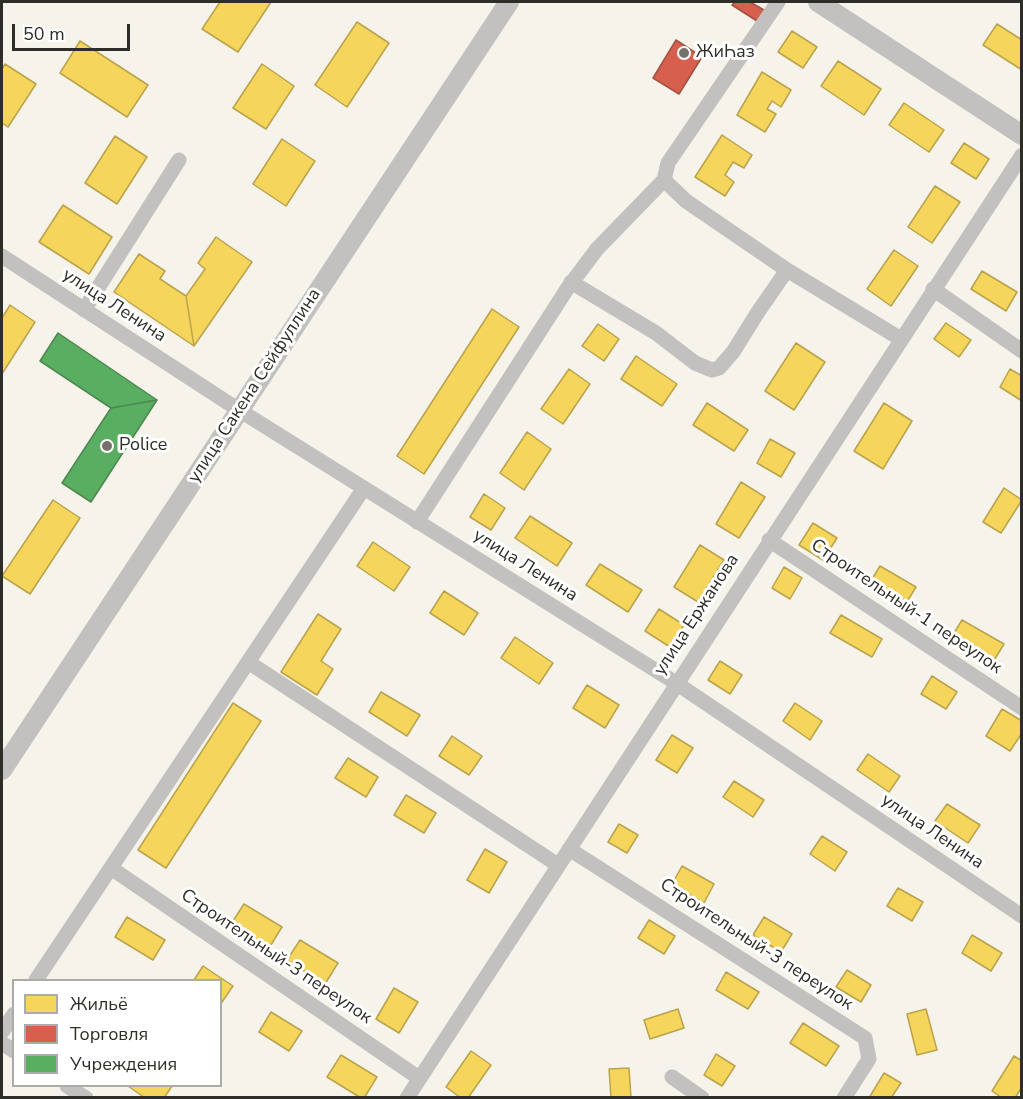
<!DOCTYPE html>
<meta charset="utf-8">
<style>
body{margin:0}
#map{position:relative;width:1023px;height:1099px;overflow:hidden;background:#f5f3ea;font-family:"Nunito Sans",sans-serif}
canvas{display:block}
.frame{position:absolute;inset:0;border:3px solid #2e2d27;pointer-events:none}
.legend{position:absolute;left:12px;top:979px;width:210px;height:108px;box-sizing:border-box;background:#fff;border:2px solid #ababa9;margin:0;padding:8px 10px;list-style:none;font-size:18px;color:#2e2d27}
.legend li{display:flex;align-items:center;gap:12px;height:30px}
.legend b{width:30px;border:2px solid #ababa9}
.scale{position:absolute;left:12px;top:24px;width:118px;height:27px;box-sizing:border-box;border:3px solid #2e2d27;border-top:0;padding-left:8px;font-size:18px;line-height:21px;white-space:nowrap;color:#2e2d27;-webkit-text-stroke:4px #fff;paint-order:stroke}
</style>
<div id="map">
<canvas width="1023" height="1099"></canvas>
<div class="frame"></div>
<ul class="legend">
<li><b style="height:16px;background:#f6d55c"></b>Жильё</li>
<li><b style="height:16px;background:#d6604d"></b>Торговля</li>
<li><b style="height:16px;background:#5aae61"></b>Учреждения</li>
</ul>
<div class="scale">50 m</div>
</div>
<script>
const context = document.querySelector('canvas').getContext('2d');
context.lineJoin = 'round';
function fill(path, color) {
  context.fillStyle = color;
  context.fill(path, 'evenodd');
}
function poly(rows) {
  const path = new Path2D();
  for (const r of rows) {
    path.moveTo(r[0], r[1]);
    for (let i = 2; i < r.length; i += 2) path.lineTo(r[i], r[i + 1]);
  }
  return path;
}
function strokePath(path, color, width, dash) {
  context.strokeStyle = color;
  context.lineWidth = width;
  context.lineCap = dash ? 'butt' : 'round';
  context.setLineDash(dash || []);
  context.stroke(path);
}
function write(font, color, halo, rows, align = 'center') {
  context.font = font + ' "Nunito Sans",sans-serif';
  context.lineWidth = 6;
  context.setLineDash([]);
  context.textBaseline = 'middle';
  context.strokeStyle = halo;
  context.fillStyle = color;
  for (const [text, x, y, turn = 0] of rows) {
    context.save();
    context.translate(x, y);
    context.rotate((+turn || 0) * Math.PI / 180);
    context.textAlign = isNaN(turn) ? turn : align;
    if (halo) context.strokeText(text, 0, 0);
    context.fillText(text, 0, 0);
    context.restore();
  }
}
const homes = poly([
 [220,2,271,2,238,52,202,29,220,2],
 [357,22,389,43,347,107,315,85,357,22],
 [997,24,1022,40,1022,70,983,45,997,24],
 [792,31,817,47,803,68,778,52,792,31],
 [80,41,148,85,127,117,60,73,80,41],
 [838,61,881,89,864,115,821,86,838,61],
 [5,64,36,84,8,127,2,123,2,69,5,64],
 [262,64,294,86,266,129,233,108,262,64],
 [762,72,791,90,781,107,772,101,767,109,776,114,765,132,737,115,762,72],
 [904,103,944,130,929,152,889,125,904,103],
 [722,135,752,155,744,168,733,162,725,175,734,182,725,196,695,177,722,135],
 [115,136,147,157,117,204,85,183,115,136],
 [282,139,315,161,286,206,253,184,282,139],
 [964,143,989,159,976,179,951,163,964,143],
 [935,186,960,202,932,243,908,227,935,186],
 [63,205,112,237,89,274,39,242,63,205],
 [216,237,252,262,194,346,186,296,205,269,198,263,216,237],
 [894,250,918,266,891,306,867,289,894,250],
 [139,254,165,271,160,279,186,296,194,346,114,292,139,254],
 [982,271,1017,292,1006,311,971,289,982,271],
 [10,305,35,322,2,374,2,318,10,305],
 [492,309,519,327,424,474,397,456,492,309],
 [946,323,971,340,959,357,934,339,946,323],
 [598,324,619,339,604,361,582,346,598,324],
 [796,343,825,362,794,410,765,391,796,343],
 [636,356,677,384,662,406,621,379,636,356],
 [569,369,590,384,563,424,541,409,569,369],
 [1010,369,1022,376,1022,401,1000,387,1010,369],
 [707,403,748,430,734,451,693,425,707,403],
 [884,403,912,421,883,469,854,451,884,403],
 [527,432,551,449,524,490,500,473,527,432],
 [770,439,795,453,781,477,757,463,770,439],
 [741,482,765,497,739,538,716,524,741,482],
 [1004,488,1022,500,1001,533,983,522,1004,488],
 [484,494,505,508,491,530,470,517,484,494],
 [53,500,80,518,30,594,2,576,53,500],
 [530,516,572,543,557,566,515,538,530,516],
 [813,523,837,538,823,560,799,545,813,523],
 [373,542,410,567,394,591,357,566,373,542],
 [700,545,724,560,698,602,674,587,700,545],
 [600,564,642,590,628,612,586,585,600,564],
 [880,566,916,587,905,605,869,584,880,566],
 [784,567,802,578,790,599,772,588,784,567],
 [444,591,478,613,464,635,430,613,444,591],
 [659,609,684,625,670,647,645,631,659,609],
 [318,614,341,629,321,661,333,669,317,695,281,672,318,614],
 [841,615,882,639,872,657,830,633,841,615],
 [962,620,1004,644,993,662,951,638,962,620],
 [515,637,553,663,539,684,501,658,515,637],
 [720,661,742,675,730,694,708,680,720,661],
 [932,676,957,692,946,709,921,694,932,676],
 [587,685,619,705,605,728,573,708,587,685],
 [381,692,420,715,407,736,369,712,381,692],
 [233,703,261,721,166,868,138,850,233,703],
 [795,703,822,721,810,740,783,721,795,703],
 [1002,709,1022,721,1022,733,1010,751,986,736,1002,709],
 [672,735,693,748,677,773,656,760,672,735],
 [452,736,482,756,469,775,439,756,452,736],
 [868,754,900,776,889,792,857,770,868,754],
 [348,758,378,777,366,797,335,778,348,758],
 [734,781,764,800,753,817,723,797,734,781],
 [406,795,436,813,424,833,394,815,406,795],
 [947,804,980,825,968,843,935,821,947,804],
 [619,824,638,835,627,853,608,842,619,824],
 [822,836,847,852,835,871,810,854,822,836],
 [485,849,507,862,489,893,467,880,485,849],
 [682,866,714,884,704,903,672,884,682,866],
 [898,888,923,902,912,921,887,906,898,888],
 [244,904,282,927,269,948,231,924,244,904],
 [127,917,165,940,153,960,115,937,127,917],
 [764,917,792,934,781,952,753,935,764,917],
 [649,920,675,936,664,954,638,938,649,920],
 [972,935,1002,953,991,971,962,953,972,935],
 [300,940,338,963,325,984,287,960,300,940],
 [203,966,233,986,220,1005,220,980,194,980,203,966],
 [847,970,871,985,861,1002,836,987,847,970],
 [726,972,759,992,748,1009,716,990,726,972],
 [394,988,418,1002,399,1033,376,1019,394,988],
 [678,1009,684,1028,650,1039,644,1020,678,1009],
 [926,1009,937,1050,917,1055,907,1014,926,1009],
 [271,1012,302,1031,289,1051,259,1032,271,1012],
 [803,1023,839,1046,826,1066,790,1043,803,1023],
 [471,1051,491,1065,468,1098,461,1098,446,1087,471,1051],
 [716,1054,735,1066,722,1086,704,1075,716,1054],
 [341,1055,377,1077,364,1098,361,1098,327,1077,341,1055],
 [1014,1056,1022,1061,1022,1087,1015,1098,1002,1098,992,1091,1014,1056],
 [629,1068,631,1098,611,1098,609,1069,629,1068],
 [884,1073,901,1083,891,1098,869,1098,884,1073],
 [128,1086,172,1086,164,1098,145,1098,128,1086]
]);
const shops = poly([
 [735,2,750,2,764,10,757,21,732,5,735,2],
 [676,40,702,57,679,94,653,78,676,40]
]);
const public = poly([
 [58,333,157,400,111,408,40,361,58,333],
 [157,400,91,502,62,483,111,408,157,400]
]);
const minor = poly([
 [778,2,668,163,664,180,686,201,787,270,901,339],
 [2,256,239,410,676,683,1022,916],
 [571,282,656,333,695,363,712,370,719,368,733,352,758,312,787,270],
 [933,289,1022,351],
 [84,310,179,160],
 [417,522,567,289,597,249,664,180],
 [769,540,1022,708],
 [248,662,558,865],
 [569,849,865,1038,869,1059,844,1098],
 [111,868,419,1078],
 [36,980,364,488],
 [2,1032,14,1014],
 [2,1043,14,1051],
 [672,1077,702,1098],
 [67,1086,86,1098],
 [407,1098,1022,155]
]);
const tertiary = poly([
 [818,2,1022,135],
 [2,770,509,2]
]);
const markers = [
 [684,53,6,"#74726b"],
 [107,446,6,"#74726b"]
];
const poiNames = [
 ["ЖиҺаз",696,53],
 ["Police",119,446]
];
const streetNames = [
 ["улица Ленина",114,306,33],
 ["улица Сакена Сейфуллина",255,386,-57],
 ["улица Ленина",525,566,32],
 ["Строительный-1 переулок",906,607,34],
 ["улица Ержанова",697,615,-57],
 ["улица Ленина",932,832,34],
 ["Строительный-3 переулок",756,945,33],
 ["Строительный-3 переулок",276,957,34]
];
fill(homes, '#f6d55c');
strokePath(homes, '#baa34c', 1.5);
fill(shops, '#d6604d');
strokePath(shops, '#a45142', 1.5);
fill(public, '#5aae61');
strokePath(public, '#4d8750', 1.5);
strokePath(minor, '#c3c1bf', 15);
strokePath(tertiary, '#c3c1bf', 20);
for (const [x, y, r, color] of markers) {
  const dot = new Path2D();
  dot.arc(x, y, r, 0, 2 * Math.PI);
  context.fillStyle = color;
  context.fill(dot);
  strokePath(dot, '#fff', 2);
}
write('18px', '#2e2d27', '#fff', poiNames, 'left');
write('18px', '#2e2d27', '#fff', streetNames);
</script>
